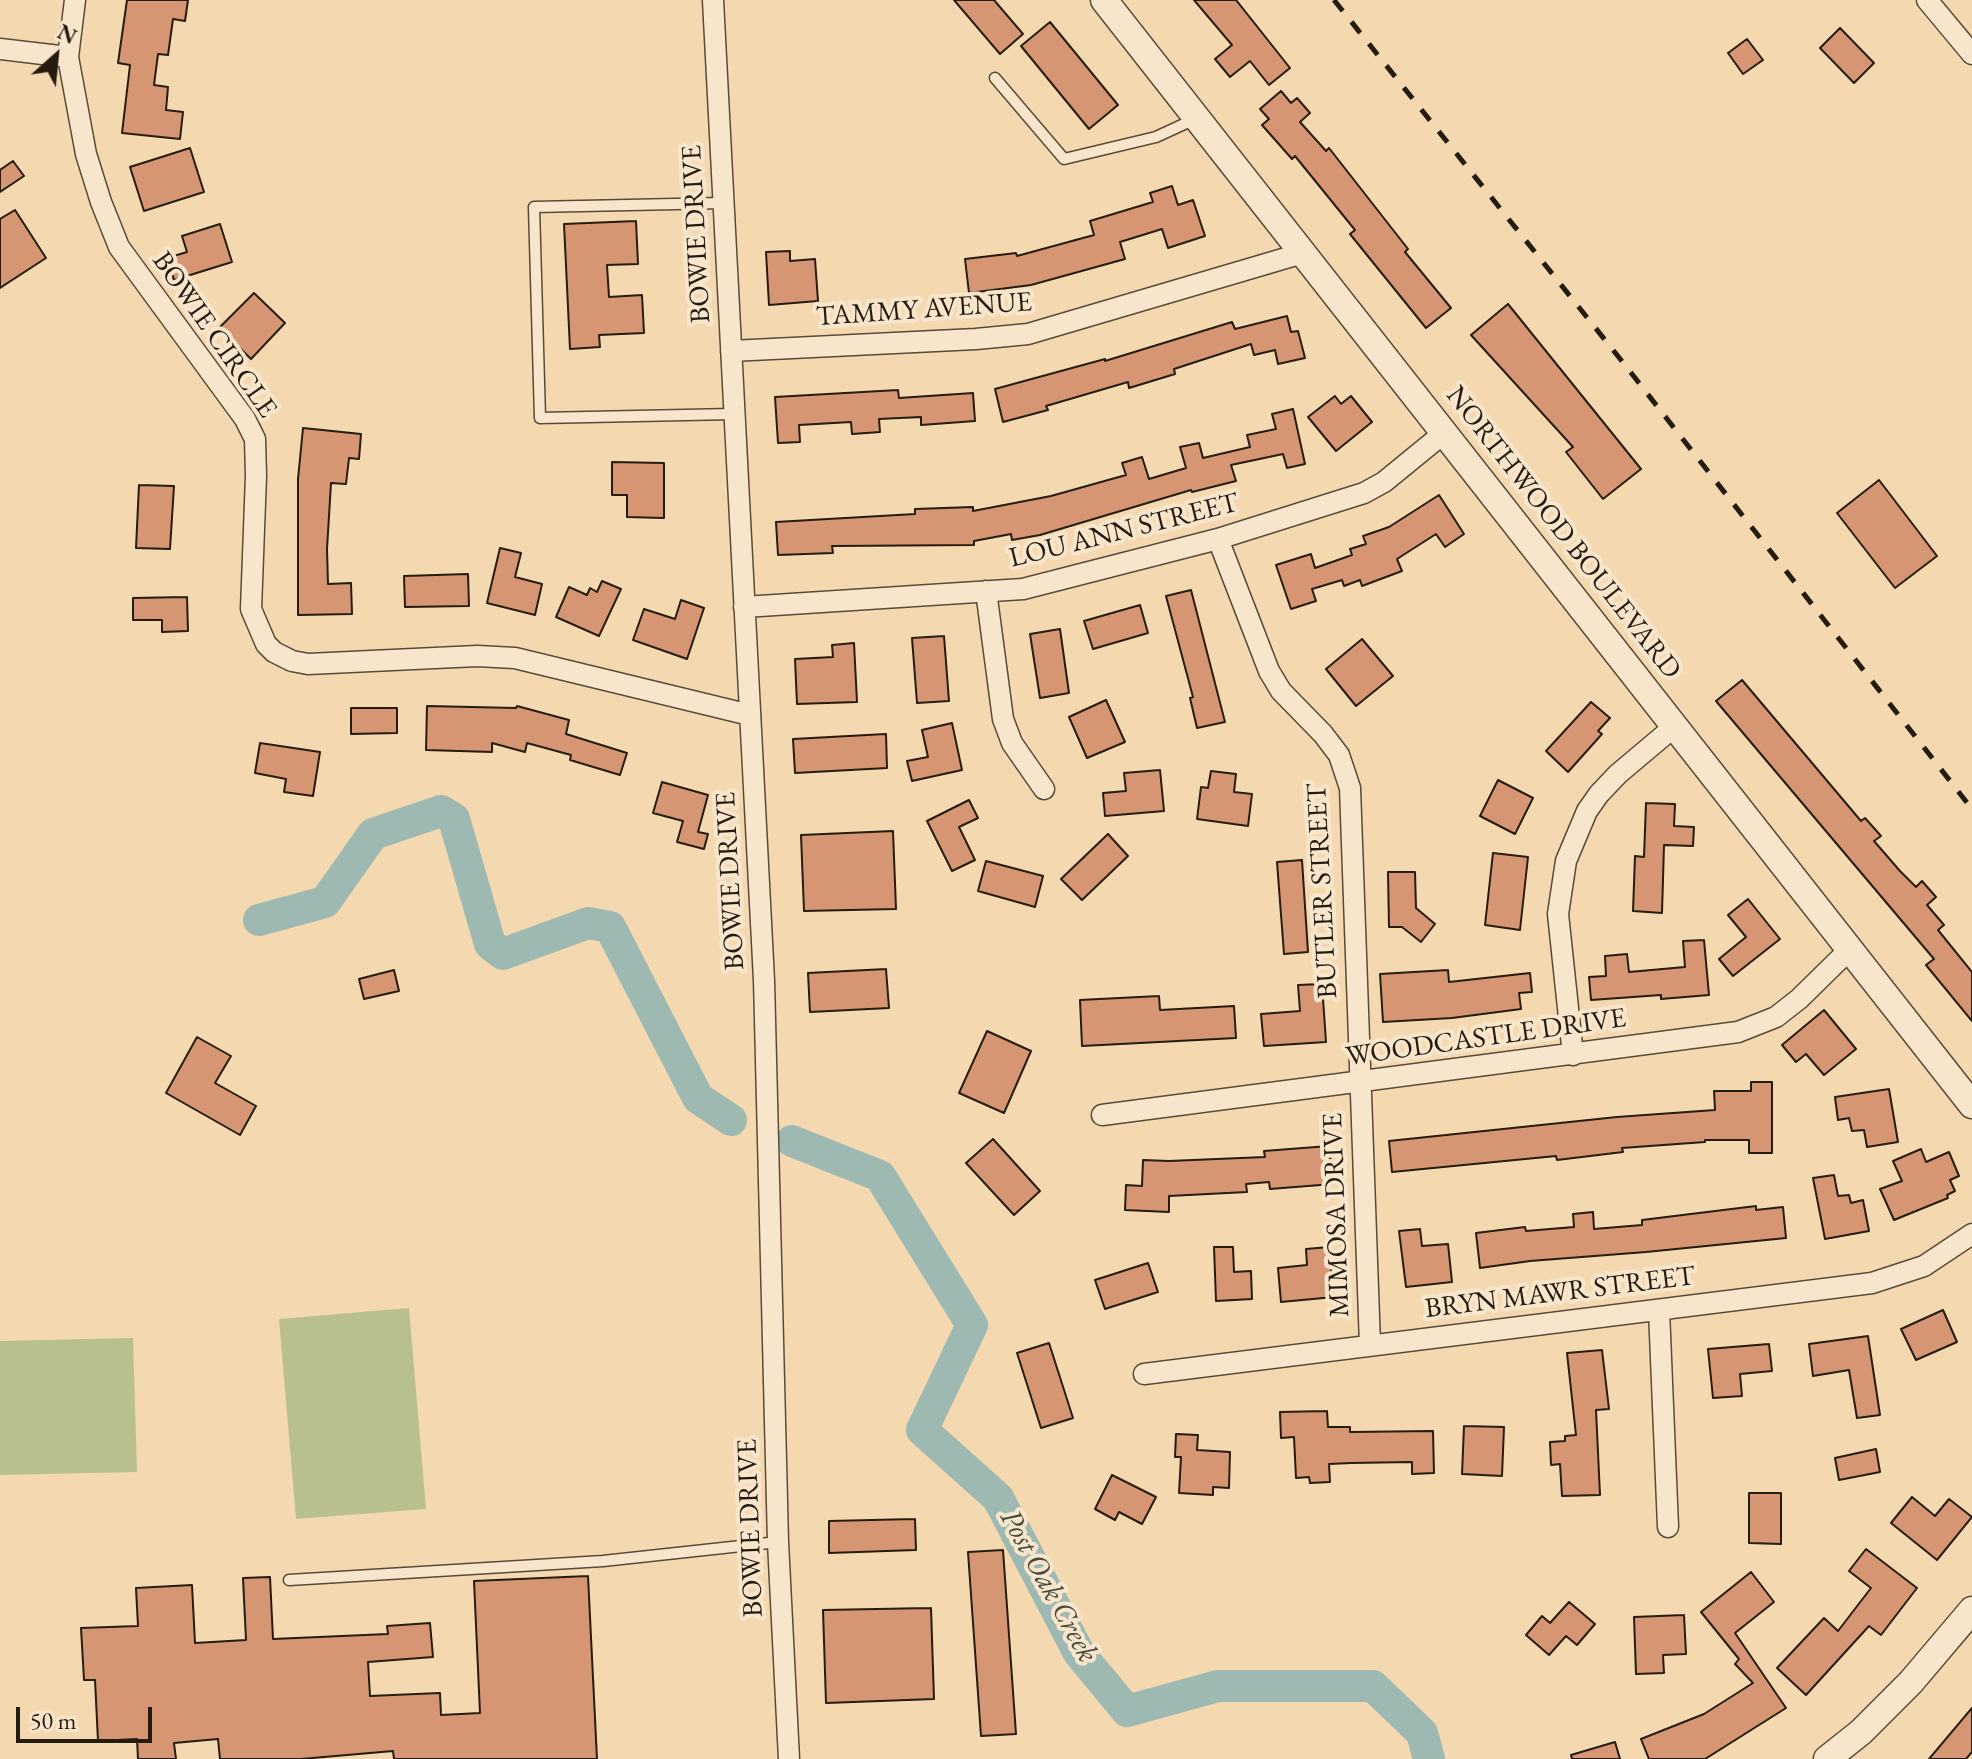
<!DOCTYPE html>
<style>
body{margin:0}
#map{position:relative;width:1972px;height:1759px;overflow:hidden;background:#f4d9b0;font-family:"EB Garamond",serif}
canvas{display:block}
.north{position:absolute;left:16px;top:16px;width:80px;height:80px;-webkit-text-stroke:6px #f8e6cc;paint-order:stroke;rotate:27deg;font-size:22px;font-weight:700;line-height:32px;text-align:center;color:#251c11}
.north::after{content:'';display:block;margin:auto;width:28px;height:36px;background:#251c11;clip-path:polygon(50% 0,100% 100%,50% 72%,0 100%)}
.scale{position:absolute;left:16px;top:1707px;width:136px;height:36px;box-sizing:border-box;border:4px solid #251c11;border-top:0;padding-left:10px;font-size:24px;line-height:28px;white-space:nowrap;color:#251c11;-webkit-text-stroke:6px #f8e6cc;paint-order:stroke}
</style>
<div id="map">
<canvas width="1972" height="1759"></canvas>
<div class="north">N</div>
<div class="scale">50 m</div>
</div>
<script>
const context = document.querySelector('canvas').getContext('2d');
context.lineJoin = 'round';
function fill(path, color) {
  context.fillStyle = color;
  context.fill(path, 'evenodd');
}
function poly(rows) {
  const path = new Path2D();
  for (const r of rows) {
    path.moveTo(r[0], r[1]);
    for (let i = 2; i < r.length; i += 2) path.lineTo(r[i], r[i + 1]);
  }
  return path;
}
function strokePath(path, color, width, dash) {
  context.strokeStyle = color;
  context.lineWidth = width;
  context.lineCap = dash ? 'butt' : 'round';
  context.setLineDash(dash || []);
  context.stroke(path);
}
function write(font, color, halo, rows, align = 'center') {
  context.font = font + ' "EB Garamond",serif';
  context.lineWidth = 8;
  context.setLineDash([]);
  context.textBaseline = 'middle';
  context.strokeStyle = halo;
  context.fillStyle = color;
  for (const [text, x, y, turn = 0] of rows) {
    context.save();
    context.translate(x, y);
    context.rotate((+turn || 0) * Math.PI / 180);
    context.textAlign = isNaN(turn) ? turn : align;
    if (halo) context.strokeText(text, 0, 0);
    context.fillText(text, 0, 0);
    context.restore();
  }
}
const green = poly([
 [409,1308,426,1509,296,1519,279,1319],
 [133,1338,137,1472,0,1475,0,1341]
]);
const river = poly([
 [259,920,325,902,373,834,441,811,454,819,490,944,503,954,588,923,610,927,698,1098,731,1120],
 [792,1141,880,1176,972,1325,922,1430,998,1498,1079,1653,1127,1711,1218,1686,1373,1686,1422,1733,1429,1759]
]);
const building = poly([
 [127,0,188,0,185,21,173,19,168,55,158,54,154,85,168,87,166,110,183,112,180,139,122,133,130,65,118,63,127,0],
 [954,0,994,0,1023,34,1000,54,954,0],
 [1194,0,1236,0,1290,68,1269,85,1250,61,1230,77,1215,59,1232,45,1194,0],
 [1050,22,1118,105,1089,129,1021,46,1050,22],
 [1840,28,1874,63,1854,83,1820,48,1840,28],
 [1747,39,1763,60,1743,74,1728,53,1747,39],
 [1281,91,1291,103,1297,98,1310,113,1300,122,1326,151,1329,148,1408,249,1405,252,1451,308,1426,328,1350,234,1355,230,1295,156,1292,159,1262,125,1269,119,1260,109,1281,91],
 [190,148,204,192,144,211,130,167,190,148],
 [13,161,24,176,0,192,0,170,13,161],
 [1172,186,1178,205,1193,200,1205,236,1168,248,1162,229,1120,242,1125,259,1031,285,969,293,965,259,1016,253,1017,256,1094,235,1090,221,1153,202,1150,193,1172,186],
 [15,210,46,258,0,288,0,219,15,210],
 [636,221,638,264,607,265,609,297,642,295,644,333,599,335,600,347,570,349,564,224,636,221],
 [220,224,232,262,174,280,167,258,187,252,182,236,220,224],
 [790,251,790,261,815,259,818,301,769,305,766,252,790,251],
 [254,293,285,323,251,359,219,328,254,293],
 [1508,304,1641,469,1603,499,1566,452,1573,447,1471,335,1508,304],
 [1287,316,1291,332,1298,331,1305,358,1278,364,1275,350,1254,355,1251,344,1174,369,1175,374,1129,388,1128,382,1046,406,1048,410,1003,422,995,389,1105,359,1105,361,1232,322,1235,329,1287,316],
 [898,390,899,398,973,393,975,421,921,425,921,417,879,419,880,432,852,434,851,422,799,425,800,442,778,443,775,397,898,390],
 [1335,396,1341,404,1351,396,1372,422,1336,451,1308,417,1335,396],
 [1293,409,1305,464,1287,468,1283,454,1231,465,1236,481,1192,492,1191,490,1040,535,1012,540,1011,534,974,541,974,545,832,546,833,553,778,555,776,522,915,514,915,509,973,507,973,511,1051,496,1126,475,1122,463,1142,457,1149,479,1186,468,1180,447,1199,443,1203,458,1250,447,1247,435,1276,429,1272,414,1293,409],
 [303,428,361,434,359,459,349,458,346,484,331,483,327,549,328,584,351,583,352,614,298,615,298,479,303,428],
 [612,462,664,463,664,518,627,517,627,495,612,495,612,462],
 [1879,480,1937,556,1895,588,1837,513,1879,480],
 [139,485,174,486,170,549,136,548,139,485],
 [1439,495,1464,534,1445,547,1436,534,1397,559,1402,571,1362,586,1360,580,1344,586,1342,580,1312,589,1316,601,1291,609,1276,565,1311,554,1315,568,1352,555,1350,549,1366,544,1363,536,1389,527,1439,495],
 [500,548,521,553,515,577,542,584,535,615,487,603,500,548],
 [468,574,469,606,405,607,404,576,468,574],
 [602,581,621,589,599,636,556,617,569,587,587,595,590,588,597,592,602,581],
 [1191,590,1225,722,1197,728,1190,698,1193,697,1166,596,1191,590],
 [187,597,188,631,162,632,162,620,133,620,133,598,187,597],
 [681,600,704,608,687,659,633,640,644,609,675,619,681,600],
 [1140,605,1148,633,1093,649,1084,621,1140,605],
 [1060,629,1069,693,1040,698,1030,634,1060,629],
 [944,636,949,701,917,703,912,638,944,636],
 [1362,639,1393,676,1356,706,1326,669,1362,639],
 [854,643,857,702,797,704,795,659,833,657,832,645,854,643],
 [1742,680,1861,821,1865,818,1881,836,1874,841,1900,871,1916,887,1922,881,1936,897,1927,905,1944,925,1938,930,1972,972,1972,1021,1926,965,1934,959,1716,701,1742,680],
 [1106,700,1125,742,1087,758,1069,717,1106,700],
 [1591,702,1610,718,1598,731,1602,734,1568,772,1546,751,1591,702],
 [427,706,516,708,517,706,569,720,566,734,627,753,620,775,570,760,571,755,527,743,525,752,492,743,492,752,426,750,427,706],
 [351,708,397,708,397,733,351,734,351,708],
 [952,723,962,770,912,781,907,761,928,757,922,730,952,723],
 [886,734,887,768,795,773,793,739,886,734],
 [260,743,320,752,313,796,284,792,286,779,255,773,260,743],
 [1160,770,1164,811,1105,816,1103,793,1126,791,1124,773,1160,770],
 [1211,771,1236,774,1234,792,1252,794,1248,826,1197,819,1201,787,1208,788,1211,771],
 [1498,780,1533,798,1515,834,1480,816,1498,780],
 [662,782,708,795,698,832,708,834,704,849,677,842,683,821,653,813,662,782],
 [969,800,978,818,959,827,975,860,952,871,927,821,969,800],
 [1646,803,1675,804,1674,826,1694,827,1693,846,1664,845,1662,913,1633,911,1635,856,1644,857,1646,803],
 [893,831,896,909,804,911,801,835,893,831],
 [1108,834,1128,856,1082,900,1061,879,1108,834],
 [1493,853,1528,857,1520,930,1485,925,1493,853],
 [1302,860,1308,952,1284,954,1277,862,1302,860],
 [986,861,1043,876,1035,907,978,891,986,861],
 [1388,872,1415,872,1416,908,1435,924,1421,942,1402,927,1389,927,1388,872],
 [1748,899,1780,939,1733,976,1719,959,1746,937,1728,915,1748,899],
 [1704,940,1709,995,1661,999,1661,995,1591,1000,1589,977,1606,976,1605,956,1627,954,1629,972,1685,967,1683,941,1704,940],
 [886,969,889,1008,810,1012,808,973,886,969],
 [394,970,399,991,364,999,359,979,394,970],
 [1448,970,1449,982,1530,973,1532,992,1519,993,1521,1009,1452,1018,1383,1022,1380,974,1448,970],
 [1322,984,1326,1042,1264,1046,1261,1014,1300,1011,1298,985,1322,984],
 [1159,996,1160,1010,1234,1006,1236,1038,1082,1046,1080,1000,1159,996],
 [1824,1010,1856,1049,1824,1075,1806,1054,1796,1062,1782,1045,1824,1010],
 [987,1031,1031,1051,1004,1113,959,1093,987,1031],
 [197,1037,231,1056,215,1083,256,1106,240,1135,166,1093,197,1037],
 [1751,1082,1772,1082,1772,1153,1749,1153,1749,1140,1705,1140,1705,1142,1622,1148,1623,1152,1557,1160,1556,1156,1392,1172,1389,1141,1617,1117,1715,1110,1714,1091,1751,1091,1751,1082],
 [1889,1089,1898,1142,1867,1147,1864,1130,1852,1131,1849,1118,1838,1120,1835,1097,1889,1089],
 [993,1139,1040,1191,1014,1215,966,1163,993,1139],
 [1329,1146,1333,1184,1270,1189,1269,1182,1246,1184,1247,1192,1169,1196,1169,1212,1125,1210,1126,1185,1142,1186,1143,1160,1169,1161,1265,1157,1264,1151,1329,1146],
 [1921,1149,1926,1162,1949,1152,1959,1176,1950,1180,1955,1191,1947,1195,1948,1198,1894,1220,1880,1189,1902,1181,1893,1161,1921,1149],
 [1834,1175,1838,1196,1849,1195,1851,1203,1863,1200,1869,1231,1825,1239,1813,1178,1834,1175],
 [1756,1206,1756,1210,1783,1207,1786,1238,1646,1252,1530,1261,1480,1268,1476,1233,1525,1227,1526,1231,1574,1227,1573,1214,1593,1212,1594,1229,1642,1225,1642,1220,1756,1206],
 [1420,1229,1422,1246,1448,1244,1452,1282,1406,1287,1399,1231,1420,1229],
 [1214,1247,1233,1247,1234,1272,1251,1271,1252,1299,1216,1301,1214,1247],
 [1329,1247,1334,1297,1281,1302,1278,1268,1307,1265,1306,1249,1329,1247],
 [1148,1263,1158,1292,1105,1309,1095,1280,1148,1263],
 [1943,1310,1957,1342,1916,1360,1901,1329,1943,1310],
 [1868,1336,1880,1415,1857,1418,1849,1370,1813,1376,1809,1344,1868,1336],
 [1049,1343,1073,1418,1041,1428,1017,1353,1049,1343],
 [1769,1344,1772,1371,1740,1374,1742,1396,1713,1398,1708,1349,1769,1344],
 [1602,1350,1609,1409,1596,1410,1600,1495,1562,1496,1560,1464,1551,1465,1550,1442,1565,1441,1565,1436,1576,1435,1567,1353,1602,1350],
 [1327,1411,1328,1427,1350,1427,1350,1432,1433,1431,1434,1473,1412,1474,1412,1462,1351,1463,1329,1464,1330,1482,1310,1483,1309,1477,1296,1478,1294,1437,1281,1438,1280,1412,1327,1411],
 [1464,1426,1504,1427,1502,1476,1462,1474,1464,1426],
 [1176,1434,1198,1435,1197,1450,1230,1452,1229,1488,1213,1487,1213,1495,1179,1493,1181,1457,1175,1457,1176,1434],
 [1876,1449,1880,1472,1839,1480,1835,1458,1876,1449],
 [1112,1475,1156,1497,1142,1524,1119,1512,1115,1520,1095,1509,1112,1475],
 [1749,1493,1781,1493,1781,1544,1749,1543,1749,1493],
 [1912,1497,1935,1516,1949,1499,1972,1517,1937,1560,1891,1523,1912,1497],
 [915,1519,916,1550,829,1553,829,1521,915,1519],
 [1866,1549,1917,1588,1881,1635,1869,1626,1806,1695,1777,1668,1824,1618,1838,1631,1871,1588,1849,1571,1866,1549],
 [1003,1550,1016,1734,981,1736,968,1552,1003,1550],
 [1751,1572,1774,1602,1735,1633,1786,1708,1705,1759,1649,1759,1641,1739,1704,1714,1753,1683,1735,1664,1739,1659,1701,1612,1751,1572],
 [588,1576,597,1759,394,1759,393,1751,301,1759,220,1759,218,1739,174,1743,176,1759,138,1759,137,1739,98,1741,95,1680,84,1680,81,1628,138,1626,136,1588,192,1585,195,1643,246,1640,243,1578,270,1577,273,1639,388,1634,387,1626,430,1623,433,1657,368,1662,370,1696,440,1693,441,1715,480,1713,474,1581,588,1576],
 [1569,1602,1595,1624,1577,1645,1566,1636,1549,1655,1526,1635,1542,1616,1550,1623,1569,1602],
 [931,1608,934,1699,826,1703,823,1610,931,1608],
 [1684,1615,1686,1654,1663,1655,1664,1673,1636,1674,1634,1617,1684,1615],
 [1972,1708,1972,1752,1966,1759,1929,1759,1972,1708],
 [1615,1742,1620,1759,1572,1759,1571,1755,1615,1742]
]);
const service = poly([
 [995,78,1064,159,1156,137,1195,119],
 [723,203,534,207,540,418,733,414],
 [289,1580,603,1561,778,1542]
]);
const minor = poly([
 [75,0,68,57,86,154,101,202,119,247,245,419,255,439,256,476,251,609,266,644,274,652,292,661,308,664,477,656,515,658,750,715],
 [713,0,764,980,778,1542,789,1759],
 [1927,0,1972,54],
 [0,49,68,57],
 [731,351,976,339,1028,334,1303,253],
 [1218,539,1269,671,1281,691,1323,734,1339,755,1350,788,1370,1345],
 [986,591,1003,719,1012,743,1044,789],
 [744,607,1023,589,1218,539,1364,493,1384,482,1444,433],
 [1573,1055,1558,914,1566,861,1587,811,1599,794,1618,774,1675,726],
 [1102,1115,1738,1032,1776,1017,1799,999,1850,949],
 [1659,1310,1668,1527],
 [1144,1374,1872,1283,1924,1266,1972,1234]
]);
const tertiary = poly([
 [1104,0,1972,1105],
 [1827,1759,1861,1732,1911,1682,1972,1610]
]);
const rail = poly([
 [1334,0,1621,360,1972,809]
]);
const streetNames = [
 ["BOWIE DRIVE",697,234,-93],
 ["TAMMY AVENUE",924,310,-4],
 ["BOWIE CIRCLE",214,335,55],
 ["LOU ANN STREET",1124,531,-14],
 ["NORTHWOOD BOULEVARD",1563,533,52],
 ["BOWIE DRIVE",731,881,-93],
 ["BUTLER STREET",1323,891,-93],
 ["WOODCASTLE DRIVE",1486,1038,-8],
 ["MIMOSA DRIVE",1337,1215,-92],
 ["BRYN MAWR STREET",1560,1293,-7],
 ["BOWIE DRIVE",751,1528,-92]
];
const waterNames = [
 ["Post Oak Creek",1048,1586,61]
];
fill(green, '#b8c08e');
strokePath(river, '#9db9b2', 32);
fill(building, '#d79673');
strokePath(building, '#251c11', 2);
strokePath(service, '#594b39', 13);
strokePath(minor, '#594b39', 23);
strokePath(tertiary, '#594b39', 29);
strokePath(service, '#f8e6cc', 10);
strokePath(minor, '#f8e6cc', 20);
strokePath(tertiary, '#f8e6cc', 26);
strokePath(rail, '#251c11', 5, [14, 14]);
write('28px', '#251c11', '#f8e6cc', streetNames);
write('italic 30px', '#494b41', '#f8e6cc', waterNames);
</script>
